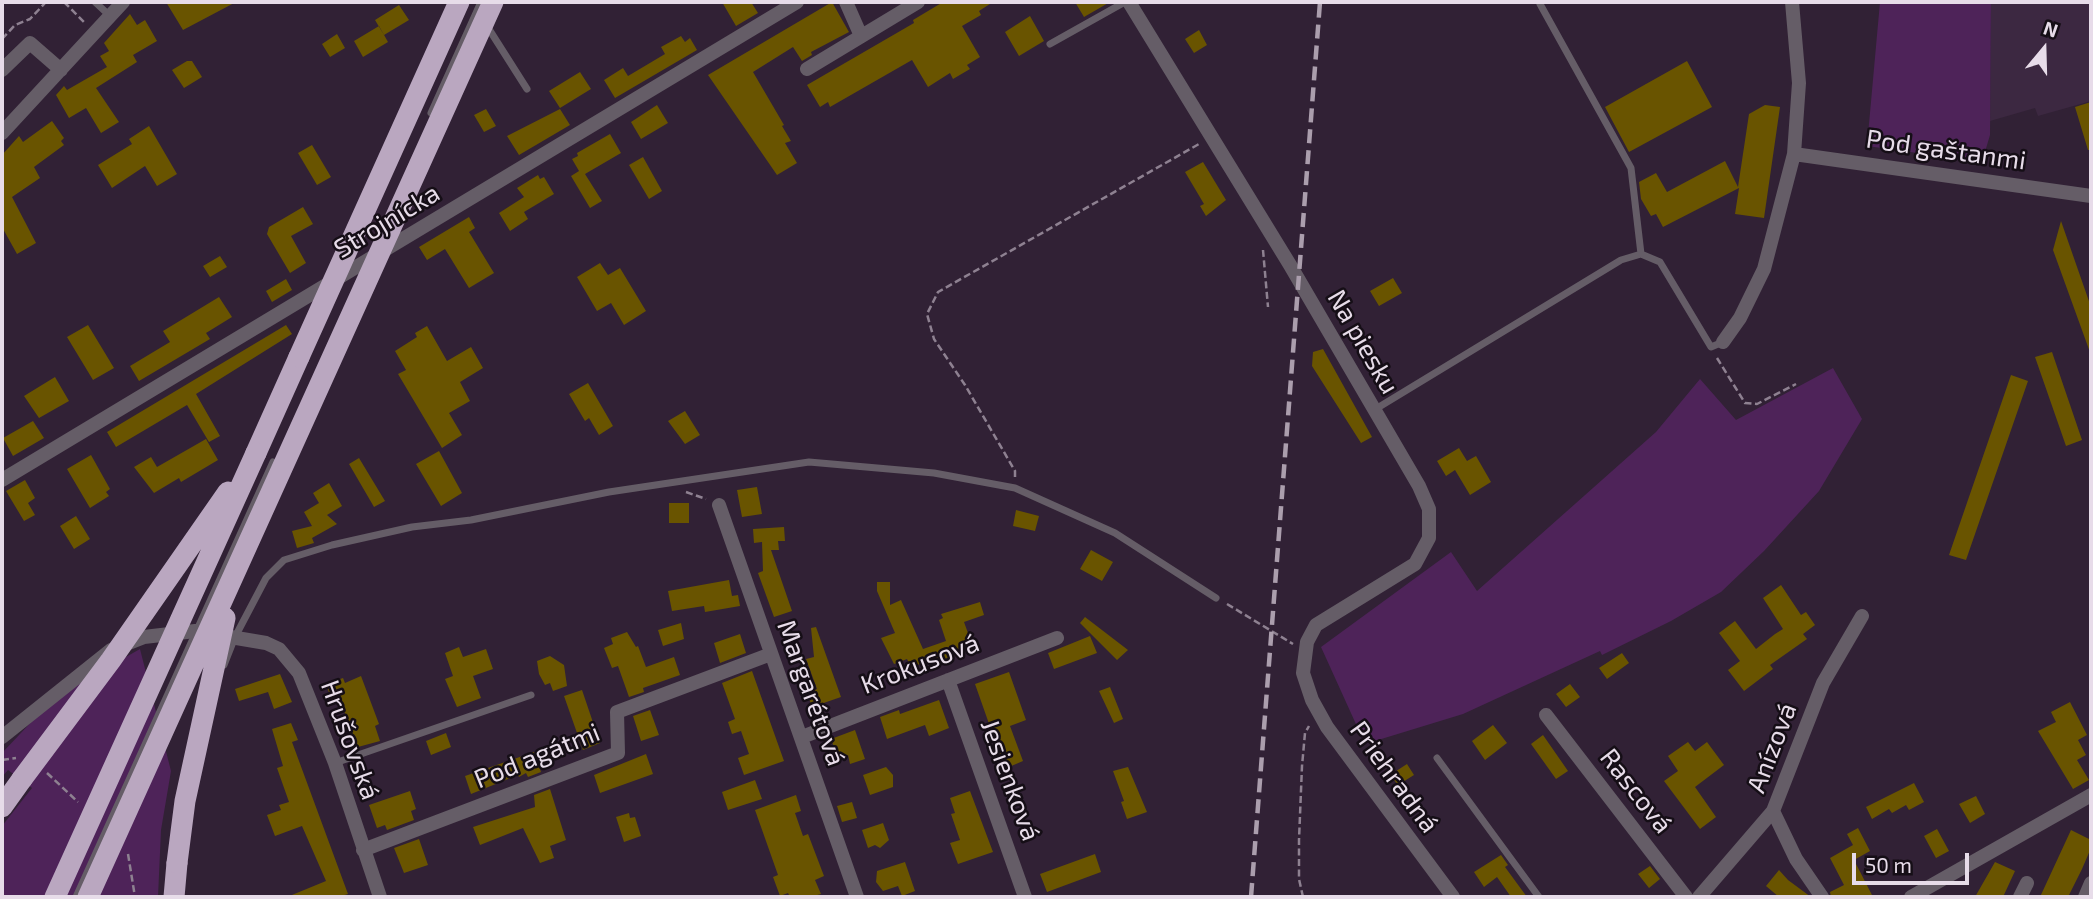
<!DOCTYPE html>
<meta charset="utf-8">
<style>
body{margin:0}
#map{position:relative;width:2093px;height:899px;overflow:hidden;background:#312135;font-family:"Exo 2",sans-serif}
canvas{display:block}
.frame{position:absolute;inset:0;border:4px solid #e7dce9;pointer-events:none}
.north{position:absolute;left:2009px;top:14px;width:70px;height:70px;-webkit-text-stroke:5px #150e16;paint-order:stroke;rotate:19deg;font-size:19px;font-weight:700;line-height:28px;text-align:center;color:#e7dce9}
.north::after{content:'';display:block;margin:auto;width:24px;height:32px;background:#e7dce9;clip-path:polygon(50% 0,100% 100%,50% 72%,0 100%)}
.scale{position:absolute;left:1852px;top:853px;width:117px;height:32px;box-sizing:border-box;border:4px solid #e7dce9;border-top:0;padding-left:9px;font-size:21px;line-height:24px;white-space:nowrap;color:#e7dce9;-webkit-text-stroke:5px #150e16;paint-order:stroke}
</style>
<div id="map">
<canvas width="2093" height="899"></canvas>
<div class="frame"></div>
<div class="north">N</div>
<div class="scale">50 m</div>
</div>
<script>
const context = document.querySelector('canvas').getContext('2d');
context.lineJoin = 'round';
function fill(path, color) {
  context.fillStyle = color;
  context.fill(path, 'evenodd');
}
function poly(rows) {
  const path = new Path2D();
  for (const r of rows) {
    path.moveTo(r[0], r[1]);
    for (let i = 2; i < r.length; i += 2) path.lineTo(r[i], r[i + 1]);
  }
  return path;
}
function strokePath(path, color, width, dash) {
  context.strokeStyle = color;
  context.lineWidth = width;
  context.lineCap = dash ? 'butt' : 'round';
  context.setLineDash(dash || []);
  context.stroke(path);
}
function write(font, color, halo, rows, align = 'center') {
  context.font = font + ' "Exo 2",sans-serif';
  context.lineWidth = 5;
  context.setLineDash([]);
  context.textBaseline = 'middle';
  context.strokeStyle = halo;
  context.fillStyle = color;
  for (const [text, x, y, turn = 0] of rows) {
    context.save();
    context.translate(x, y);
    context.rotate((+turn || 0) * Math.PI / 180);
    context.textAlign = isNaN(turn) ? turn : align;
    if (halo) context.strokeText(text, 0, 0);
    context.fillText(text, 0, 0);
    context.restore();
  }
}
const built = poly([
 [1991,2,2091,2,2091,101,2038,116,2035,108,1990,121]
]);
const green = poly([
 [1880,2,1991,2,1990,135,1982,162,1867,146],
 [1833,368,1862,419,1819,491,1764,551,1721,592,1671,621,1602,655,1600,651,1463,714,1365,744,1321,647,1451,552,1477,591,1656,432,1700,379,1736,420],
 [140,649,171,771,161,830,158,897,2,897,2,826,32,788,8,770,2,777,2,753,55,697]
]);
const building = poly([
 [166,2,236,2,183,30],
 [722,2,751,2,758,13,736,26],
 [832,2,849,32,811,52,812,55,802,61,793,47,753,72,784,125,782,126,791,141,785,143,797,163,777,175,708,75],
 [943,2,993,2,979,11,981,15,962,26,980,57,967,65,970,69,953,79,950,73,928,87,912,60,830,107,828,102,820,107,807,85,914,23,913,20],
 [1075,2,1110,2,1084,17],
 [399,5,409,20,384,35,375,20],
 [130,14,137,25,145,20,157,41,133,55,137,62,96,88,119,122,101,133,86,108,69,118,56,95,64,86,67,90,107,67,100,56,109,51,104,43],
 [1030,16,1044,41,1019,56,1005,32],
 [379,26,388,42,363,57,354,41],
 [1199,30,1207,45,1194,53,1185,39],
 [337,34,345,48,330,57,322,44],
 [681,36,685,42,690,38,697,50,615,98,604,80,623,68,628,76,665,54,661,47],
 [187,61,192,61,202,77,184,88,172,70],
 [1687,61,1712,107,1629,152,1605,107],
 [580,72,591,89,560,108,549,91],
 [2091,102,2091,150,2088,150,2075,107],
 [657,105,668,123,641,139,631,122],
 [1765,105,1780,107,1764,218,1735,214,1739,188,1663,227,1656,214,1651,216,1641,199,1639,182,1656,173,1667,192,1725,161,1738,187,1749,114],
 [486,109,496,126,484,132,474,115],
 [560,109,570,125,519,155,507,136],
 [52,121,64,138,61,141,64,145,34,167,40,178,12,197,36,243,17,254,2,227,2,155,19,136,23,142],
 [149,126,177,174,157,186,145,166,112,188,98,165,132,144,129,139],
 [610,134,621,153,585,174,602,201,590,208,571,176,579,171,572,159,578,156,577,153],
 [312,145,331,177,317,185,298,153],
 [643,157,662,191,649,199,629,165],
 [1203,162,1226,200,1206,216,1200,206,1204,204,1185,172],
 [538,175,540,179,544,177,554,194,524,212,528,219,510,231,499,213,524,197,517,188],
 [303,207,313,224,291,236,306,263,290,273,267,234,269,227],
 [469,217,475,228,469,232,494,273,469,288,445,249,427,260,419,247],
 [2061,221,2091,307,2091,355,2053,250],
 [220,256,227,267,210,277,203,266],
 [600,263,608,275,620,268,646,311,624,325,611,303,597,311,577,277],
 [1393,278,1402,293,1379,306,1370,291],
 [286,279,292,290,272,302,266,291],
 [219,297,232,317,206,333,210,339,139,381,130,366,170,342,163,331],
 [88,325,114,368,93,380,67,337],
 [286,325,292,334,196,394,220,436,209,442,187,405,116,447,107,432],
 [427,326,447,361,471,347,483,368,460,382,470,401,449,413,462,435,442,448,398,374,406,370,395,351,417,337,415,333],
 [1323,349,1372,437,1361,443,1312,366,1313,352],
 [2052,352,2082,440,2066,446,2035,357],
 [2011,375,2028,381,1966,560,1949,555],
 [55,377,69,401,39,418,24,396],
 [588,383,613,426,599,435,589,418,585,421,569,394],
 [685,411,700,435,685,444,668,421],
 [33,421,44,438,13,456,3,438],
 [206,439,218,460,181,482,179,478,154,493,134,467,151,457,157,467],
 [1459,448,1467,461,1476,456,1491,482,1470,495,1455,470,1446,476,1437,461],
 [439,451,462,493,441,506,416,464],
 [91,455,110,489,106,492,109,496,90,508,67,469],
 [359,458,385,501,374,507,349,464],
 [25,480,35,498,28,503,35,515,24,521,6,491],
 [329,483,342,506,327,515,337,524,312,538,314,543,297,548,292,531,312,526,304,512,319,503,313,493],
 [757,487,762,514,742,517,737,490],
 [669,503,689,503,689,523,669,523],
 [1016,510,1039,516,1035,531,1013,526],
 [76,516,90,539,74,549,60,526],
 [784,527,785,541,778,541,779,550,771,550,792,611,774,617,758,573,763,571,762,542,754,543,753,529],
 [1091,550,1113,562,1102,581,1080,569],
 [729,580,732,596,738,595,740,606,705,612,704,606,672,611,668,591],
 [877,582,890,582,890,605,901,600,923,649,946,641,939,620,943,618,941,614,980,602,984,615,964,622,973,647,933,664,932,660,911,667,907,659,894,664,881,638,895,633,877,591],
 [1781,585,1801,615,1806,612,1815,625,1803,634,1807,639,1770,665,1773,669,1744,691,1728,670,1740,661,1719,633,1735,621,1756,649,1775,634,1783,629,1763,598],
 [1085,617,1128,650,1117,660,1080,623],
 [681,623,684,639,663,646,658,630],
 [816,627,841,697,812,707,807,693,817,689,806,659,814,657,811,628],
 [627,632,636,647,638,646,646,667,674,657,680,675,643,688,644,692,629,697,618,666,612,668,604,648,613,644,611,638],
 [740,634,746,653,720,663,714,643],
 [1090,636,1097,653,1054,669,1048,653],
 [459,647,463,657,486,649,493,669,473,676,481,698,457,707,445,679,453,676,445,653],
 [1622,653,1629,663,1607,679,1599,668],
 [550,656,564,665,567,686,553,691,550,683,545,685,539,674,537,661],
 [752,671,784,761,744,775,738,758,749,754,741,731,732,734,728,722,735,719,722,683],
 [1009,672,1026,720,1010,726,1023,761,1009,767,1004,753,1000,755,975,684],
 [280,674,292,702,274,709,268,692,239,701,235,689],
 [361,676,379,724,375,726,380,741,358,747,339,698,332,701,326,684,343,678,345,683],
 [1570,684,1580,697,1566,707,1556,694],
 [1110,687,1123,719,1114,723,1099,691],
 [582,690,600,743,583,750,564,696],
 [939,700,949,728,929,736,925,725,887,739,880,717,899,710,900,714],
 [2070,702,2087,735,2078,740,2086,755,2077,760,2089,780,2073,789,2038,731,2056,722,2051,712],
 [650,710,659,735,641,741,633,716],
 [291,723,298,740,292,742,348,894,338,897,287,897,326,881,302,826,275,836,267,815,281,810,279,805,289,802,277,768,283,766,272,729],
 [1493,725,1507,743,1485,760,1472,741],
 [855,730,865,759,850,764,848,755,838,759,831,739],
 [446,733,451,747,431,755,426,741],
 [1543,735,1568,771,1556,779,1531,744],
 [1688,742,1695,751,1707,742,1724,765,1695,787,1716,817,1700,829,1664,781,1678,771,1668,756],
 [534,752,541,772,528,777,526,773,519,777,518,775,471,794,465,776],
 [646,754,653,774,600,793,594,775],
 [1407,764,1414,775,1398,785,1390,775],
 [886,767,893,775,893,787,870,795,863,775],
 [1128,767,1147,812,1127,819,1121,802,1124,801,1113,771],
 [755,780,762,799,728,810,722,792],
 [1914,783,1924,802,1909,810,1906,805,1892,813,1889,809,1872,819,1866,807],
 [550,789,566,840,550,846,554,858,540,863,523,828,480,845,473,827,535,807,534,795],
 [410,791,416,809,411,811,414,820,387,830,385,825,377,828,369,805],
 [970,791,993,852,958,864,950,843,960,840,951,814,955,813,950,798],
 [796,795,801,811,795,813,803,836,808,834,824,876,815,880,821,894,810,897,790,897,788,893,780,896,773,877,778,875,755,810],
 [1976,796,1985,814,1970,823,1959,804],
 [852,802,857,818,842,822,837,806],
 [629,813,630,818,635,817,641,836,624,842,616,817],
 [883,823,889,840,880,848,875,845,868,848,862,830],
 [1858,828,1870,851,1854,860,1873,897,1831,897,1830,892,1844,885,1830,858,1853,845,1847,834],
 [1937,829,1949,851,1936,858,1924,836],
 [2071,830,2091,840,2091,848,2082,869,2068,897,2040,897],
 [419,839,428,865,404,873,394,848],
 [1095,854,1101,872,1047,892,1040,874],
 [1501,855,1508,865,1505,867,1527,897,1511,897,1497,877,1484,887,1474,872],
 [905,862,915,891,902,896,898,886,883,891,876,882,877,871],
 [1995,862,2015,871,2003,897,1975,897],
 [1650,866,1660,879,1649,888,1638,874],
 [1779,870,1788,880,1811,897,1779,897,1766,886]
]);
const path = poly([
 [64,2,84,22],
 [2,39,15,25,30,19,46,2],
 [1263,250,1268,307],
 [1717,358,1745,403,1757,404,1796,384],
 [1015,477,1015,471,965,385,934,339,927,314,938,292,1199,144],
 [686,492,706,499],
 [1227,604,1293,644],
 [2,760,16,758],
 [47,773,78,802],
 [128,854,135,897],
 [1303,897,1299,879,1299,840,1302,766,1305,733,1309,726]
]);
const lane = poly([
 [95,2,110,16],
 [1540,4,1631,168,1641,254],
 [487,26,527,89],
 [1050,44,1125,2],
 [431,113,481,2],
 [1374,410,1621,260,1641,254,1660,262,1711,347,1723,342],
 [224,665,235,637,266,578,284,560,332,545,412,527,471,520,609,492,809,462,934,473,1015,488,1115,533,1216,598],
 [1437,758,1539,897],
 [335,763,531,695],
 [76,897,273,462]
]);
const street = poly([
 [846,2,861,36],
 [1129,2,1290,265,1419,486,1429,509,1429,538,1415,564,1316,625,1307,642,1303,673,1312,700,1327,727,1453,897],
 [1792,2,1799,83,1794,154,2091,196],
 [807,69,918,2],
 [2,70,30,43,61,70],
 [2,133,123,2],
 [1723,342,1740,318,1764,269,1794,154],
 [2,480,797,2],
 [719,505,857,897],
 [948,680,1025,897],
 [1546,715,1686,897],
 [2,737,111,650,144,637,195,631,266,643,279,649,299,673,335,763,380,897],
 [802,737,1057,638],
 [1773,811,1796,859,1822,897],
 [363,850,618,753,617,712,771,654],
 [1699,897,1773,811,1823,683,1862,616],
 [1911,897,2091,795],
 [2020,897,2027,883],
 [2085,897,2091,883]
]);
const highway = poly([
 [256,453,299,357],
 [2,807,22,779],
 [174,897,177,863]
]);
const rail = poly([
 [1251,897,1320,2]
]);
const highwayBridge = poly([
 [299,357,459,2],
 [22,779,111,660,228,492],
 [177,863,185,801,225,618],
 [55,897,256,453],
 [88,897,493,2]
]);
const streetNames = [
 ["Pod gaštanmi",1946,150,8],
 ["Strojnícka",387,221,-31],
 ["Na piesku",1363,342,60],
 ["Krokusová",920,664,-21],
 ["Margarétová",811,693,70],
 ["Hrušovská",350,740,70],
 ["Anízová",1772,748,-69],
 ["Pod agátmi",537,756,-22],
 ["Priehradná",1394,777,54],
 ["Jesienková",1010,780,70],
 ["Rascová",1636,791,52]
];
fill(built, '#3c2841');
fill(green, '#4e2359');
fill(building, '#695400');
strokePath(path, '#8e8191', 2.5, [7, 3.5]);
strokePath(lane, '#655d67', 7);
strokePath(street, '#655d67', 14);
strokePath(highway, '#baa7c0', 21);
strokePath(rail, '#ab9ead', 4.5, [14, 7]);
strokePath(highwayBridge, '#baa7c0', 21);
write('26px', '#e7dce9', '#150e16', streetNames);
</script>
